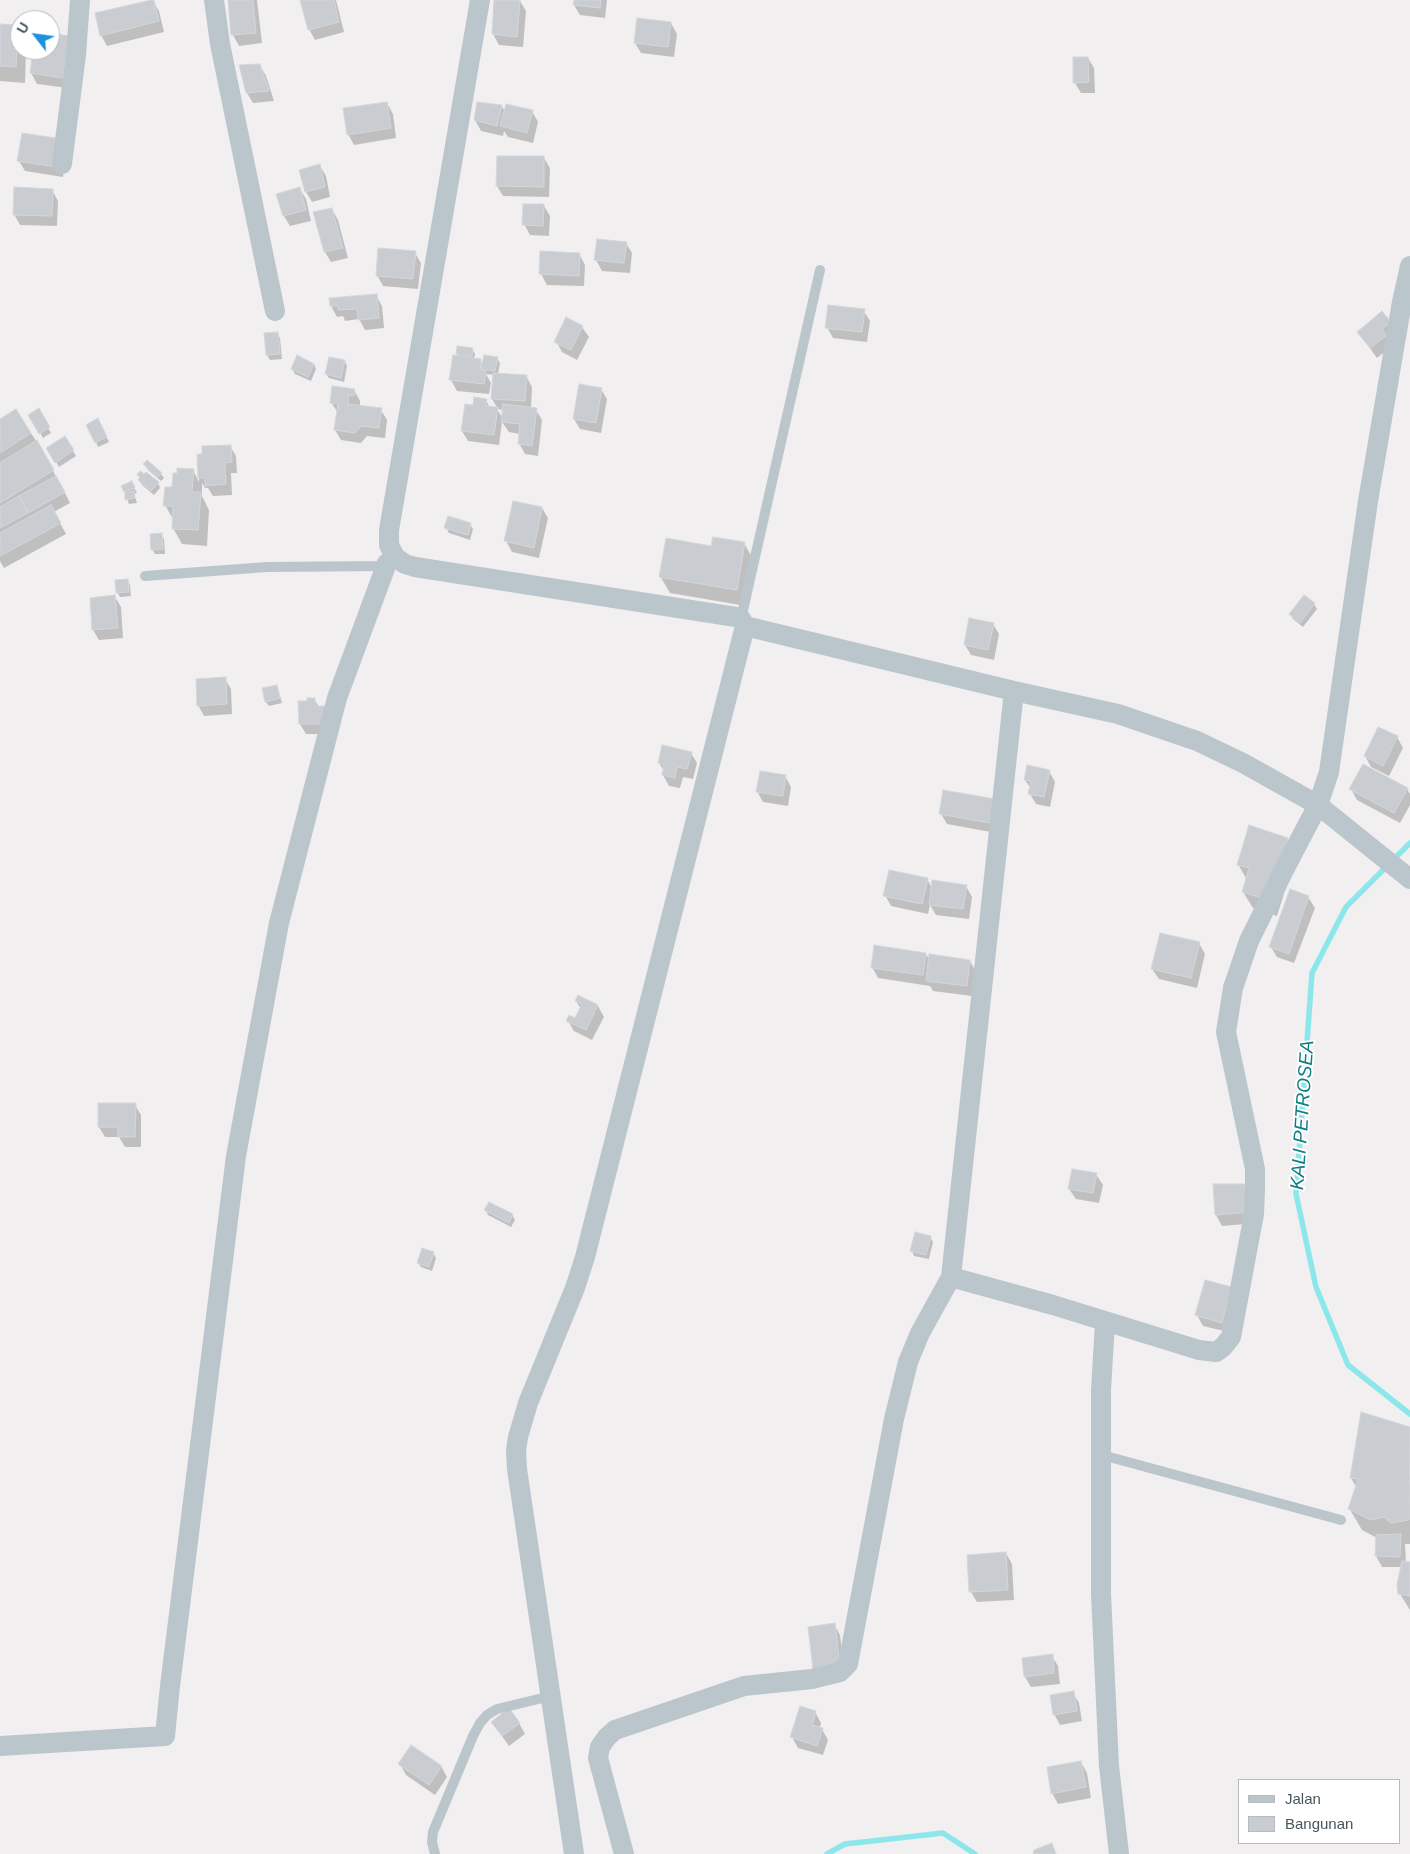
<!DOCTYPE html>
<style>
body{margin:0}
#map{position:relative;width:1410px;height:1854px;overflow:hidden;background:#f1efef;font-family:Helvetica,sans-serif}
canvas{display:block}
.legend{position:absolute;left:1238px;top:1779px;width:162px;height:65px;box-sizing:border-box;background:#fff;border:1px solid #b5bbbe;margin:0;padding:6px 9px;list-style:none;font-size:15px;color:#47565c}
.legend li{display:flex;align-items:center;gap:10px;height:25px}
.legend b{width:25px;border:1px solid #b5bbbe}
.north{position:absolute;left:10px;top:10px;width:50px;height:50px;box-sizing:border-box;background:#fff;border:1px solid #b5bbbe;border-radius:50%;rotate:300deg;font-size:14px;font-weight:700;line-height:20px;text-align:center;color:#47565c}
.north::after{content:'';display:block;margin:auto;width:18px;height:22px;background:#1c91de;clip-path:polygon(50% 0,100% 100%,50% 72%,0 100%)}
</style>
<div id="map">
<canvas width="1410" height="1854"></canvas>
<ul class="legend">
<li><b style="height:6px;background:#bbc6cc"></b>Jalan</li>
<li><b style="height:14px;background:#c9cdd1"></b>Bangunan</li>
</ul>
<div class="north">U</div>
</div>
<script>
const context = document.querySelector('canvas').getContext('2d');
context.lineJoin = 'round';
function fill(path, color) {
  context.fillStyle = color;
  context.fill(path, 'evenodd');
}
function poly(rows) {
  const path = new Path2D();
  for (const r of rows) {
    path.moveTo(r[0], r[1]);
    for (let i = 2; i < r.length; i += 2) path.lineTo(r[i], r[i + 1]);
  }
  return path;
}
function strokePath(path, color, width, dash) {
  context.strokeStyle = color;
  context.lineWidth = width;
  context.lineCap = dash ? 'butt' : 'round';
  context.setLineDash(dash || []);
  context.stroke(path);
}
function write(font, color, halo, rows, align = 'center') {
  context.font = font + ' Helvetica,sans-serif';
  context.lineWidth = 4;
  context.setLineDash([]);
  context.textBaseline = 'middle';
  context.strokeStyle = halo;
  context.fillStyle = color;
  for (const [text, x, y, turn = 0] of rows) {
    context.save();
    context.translate(x, y);
    context.rotate((+turn || 0) * Math.PI / 180);
    context.textAlign = isNaN(turn) ? turn : align;
    if (halo) context.strokeText(text, 0, 0);
    context.fillText(text, 0, 0);
    context.restore();
  }
}
const shadow = poly([
 [229,0,257,0,262,43,239,46,233,35],
 [302,0,336,0,344,32,315,40,309,29],
 [496,0,520,1,526,11,523,47,499,45,493,34],
 [575,0,607,0,605,18,580,15,574,5],
 [153,1,159,11,164,32,107,46,101,35],
 [671,23,677,34,674,57,641,53,635,43],
 [0,25,18,26,20,30,20,50,26,50,25,83,0,81],
 [50,34,68,88,37,84,31,73,34,50,50,50],
 [1088,58,1094,68,1095,93,1081,93,1075,83],
 [260,65,266,76,274,101,253,103,247,93],
 [387,103,393,114,396,138,354,145,348,134],
 [502,106,505,112,532,111,538,122,533,143,508,137,504,131,503,136,481,131,475,120],
 [67,151,63,177,25,171,19,161],
 [544,158,550,168,549,197,503,196,497,186],
 [320,166,326,176,330,197,312,202,306,192],
 [300,189,306,199,311,221,290,226,284,216,278,194],
 [52,190,58,201,57,226,20,225,14,214],
 [544,206,550,216,549,236,530,235,524,224],
 [332,209,338,220,348,258,331,262,325,252,315,213],
 [626,243,632,253,630,273,602,271,596,260],
 [415,253,421,263,418,289,383,286,377,275],
 [579,254,585,265,584,286,547,285,541,274],
 [376,295,382,306,384,328,365,330,359,319,345,321,343,316,337,317,331,306,331,299],
 [864,311,870,321,867,342,833,338,827,327],
 [1390,322,1392,346,1377,358,1358,332],
 [582,327,589,337,577,360,562,352,556,341],
 [277,333,280,338,282,359,270,360,267,355],
 [472,349,475,354,474,359,480,360,483,365,497,358,500,363,498,374,526,376,532,387,531,409,536,410,542,420,538,456,525,454,519,443,520,434,509,432,502,422,499,445,468,441,462,431,474,406,486,400,490,408,498,409,492,399,494,375,486,374,491,383,489,394,457,391,451,380,459,357,457,354],
 [497,409,504,410,503,419],
 [345,361,347,366,344,382,329,378,326,374],
 [314,364,316,369,311,381,295,374,292,369],
 [601,389,607,399,601,433,580,429,574,419],
 [354,390,360,401,360,407,381,410,387,420,385,438,367,436,361,443,341,440,335,430,338,413,331,402],
 [15,410,37,442,62,487,70,503,54,512,66,534,4,568,0,561,0,420],
 [38,410,51,433,43,438,30,415],
 [101,425,109,442,98,447,96,442],
 [65,438,76,456,59,467,48,448],
 [230,446,236,456,237,473,231,473,232,495,213,496,208,488,205,488,202,483,202,496,209,510,207,546,182,544,173,528,174,521,165,505,173,489,193,470,199,482,199,455],
 [145,465,161,474,164,478,161,481,147,469],
 [139,480,158,483,160,488,154,495,142,485],
 [131,482,137,493,134,494,137,503,129,504,123,487],
 [542,508,548,518,539,558,512,552,506,541],
 [470,524,473,529,470,540,449,533,446,528],
 [161,534,164,539,165,554,155,554,152,549],
 [744,543,753,559,746,606,670,593,660,576,712,547],
 [127,580,130,585,131,596,120,597,117,592],
 [1305,596,1314,604,1317,609,1303,627,1293,619,1290,614],
 [115,597,121,607,123,638,99,640,93,630,91,599],
 [993,624,999,634,994,660,971,655,965,645],
 [225,679,231,689,232,714,204,716,198,705],
 [277,686,282,703,269,706,266,702],
 [314,699,319,707,331,734,306,734,300,724,308,703],
 [1397,737,1403,748,1389,776,1371,767,1365,756],
 [691,753,697,763,693,779,683,777,680,788,669,786,663,775,664,771,659,763],
 [1049,771,1055,782,1050,807,1036,804,1030,794,1031,789,1025,780],
 [785,776,791,787,788,806,763,802,757,791],
 [1351,789,1407,789,1410,794,1410,805,1400,823,1357,800],
 [994,800,996,833,947,824,941,814],
 [1287,839,1296,855,1277,916,1253,908,1243,892,1247,880,1238,864],
 [927,879,932,888,966,886,972,897,969,919,936,915,930,905,928,914,891,906,885,895],
 [1308,897,1315,908,1294,963,1277,957,1271,947],
 [1199,943,1205,954,1197,988,1159,979,1152,969],
 [926,954,930,961,970,961,976,972,972,996,933,991,930,986,878,978,872,967],
 [578,997,598,1006,604,1017,592,1040,574,1031,568,1021,576,1020,581,1009,576,1001],
 [135,1105,141,1115,141,1147,125,1147,119,1137,105,1137,99,1127],
 [1096,1174,1103,1185,1099,1203,1076,1199,1069,1189],
 [1214,1185,1257,1223,1222,1226,1216,1215],
 [486,1210,512,1215,515,1220,511,1227,488,1215],
 [930,1237,933,1242,929,1259,914,1256,912,1251],
 [433,1253,436,1258,432,1271,421,1267,418,1263],
 [1231,1289,1228,1332,1203,1326,1197,1315],
 [1362,1414,1410,1429,1410,1544,1405,1544,1406,1563,1410,1564,1410,1610,1400,1594,1402,1567,1382,1567,1376,1556,1377,1538,1362,1530,1349,1508,1356,1487,1351,1478],
 [1006,1553,1012,1564,1014,1600,977,1602,971,1592],
 [834,1624,840,1635,845,1676,820,1679],
 [1052,1656,1058,1666,1060,1684,1031,1687,1025,1677],
 [1073,1693,1079,1703,1082,1721,1060,1725,1054,1714],
 [815,1712,821,1723,820,1728,822,1729,828,1740,823,1755,798,1748,792,1737],
 [492,1722,519,1723,525,1734,509,1746],
 [1081,1762,1087,1773,1091,1798,1058,1804,1052,1793],
 [400,1764,441,1766,447,1777,435,1795,406,1775]
]);
const stream = poly([
 [1410,843,1346,907,1312,973,1296,1194,1316,1287,1348,1365,1410,1414],
 [827,1854,845,1844,943,1833,975,1854]
]);
const building = poly([
 [151,0,154,0,159,21,100,36,95,13,151,0],
 [228,0,253,0,256,33,231,35,228,0],
 [300,0,334,0,339,22,308,30,300,0],
 [494,0,520,0,517,37,492,34,494,0],
 [574,0,601,0,600,8,573,5,574,0],
 [637,18,671,22,668,47,634,43,637,18],
 [0,24,18,25,16,67,0,66,0,24],
 [50,33,69,36,63,78,30,73,33,50,50,50,50,33],
 [1073,57,1088,57,1089,82,1073,83,1073,57],
 [260,64,269,91,246,93,239,65,260,64],
 [387,102,391,128,347,135,343,108,387,102],
 [477,102,502,105,497,126,474,120,477,102],
 [506,104,533,110,527,133,500,126,506,104],
 [22,133,62,139,57,167,17,161,22,133],
 [497,156,544,156,544,187,496,186,497,156],
 [320,164,325,187,305,192,299,170,320,164],
 [14,187,53,189,52,216,13,215,14,187],
 [300,187,306,210,283,216,276,194,300,187],
 [523,204,544,204,543,226,522,225,523,204],
 [332,208,343,248,324,252,313,212,332,208],
 [597,239,627,242,624,263,594,260,597,239],
 [378,248,416,251,413,279,376,276,378,248],
 [540,251,580,253,579,276,539,274,540,251],
 [377,294,379,318,358,320,357,309,338,310,338,306,330,306,329,298,377,294],
 [828,305,865,309,862,332,825,328,828,305],
 [1382,311,1391,322,1382,329,1387,335,1370,348,1357,332,1382,311],
 [566,317,583,326,571,350,554,342,566,317],
 [278,332,280,354,266,355,264,333,278,332],
 [457,346,473,348,472,356,456,354,457,346],
 [297,355,314,364,308,377,291,369,297,355],
 [453,355,481,359,480,370,486,371,484,384,449,380,453,355],
 [484,355,498,357,495,371,481,369,484,355],
 [329,357,345,360,341,378,325,374,329,357],
 [493,373,527,375,525,401,491,399,493,373],
 [579,384,602,388,596,423,573,419,579,384],
 [332,386,355,389,354,396,349,395,348,404,382,408,379,428,361,426,355,433,334,430,338,404,330,403,332,386],
 [474,397,487,399,486,406,498,407,494,435,461,431,465,404,473,405,474,397],
 [503,404,537,408,532,446,518,444,520,424,501,422,503,404],
 [39,408,50,427,39,434,28,415,39,408],
 [16,409,31,433,0,453,0,419,16,409],
 [98,418,107,437,95,443,86,425,98,418],
 [65,436,74,450,55,463,46,448,65,436],
 [37,440,54,470,0,503,0,463,37,440],
 [231,445,232,462,225,463,226,484,205,486,205,478,198,478,197,454,202,454,202,446,231,445],
 [147,460,162,473,158,477,143,464,147,460],
 [177,468,194,469,192,492,201,492,198,530,172,529,173,506,163,506,165,487,172,487,173,473,177,473,177,468],
 [140,471,144,474,146,472,159,482,151,491,138,480,140,477,137,475,140,471],
 [56,476,65,492,28,513,19,496,56,476],
 [132,481,135,488,124,492,121,486,132,481],
 [134,491,135,498,125,500,125,493,134,491],
 [19,496,28,513,0,528,0,507,19,496],
 [513,501,542,507,534,548,504,541,513,501],
 [51,505,61,523,0,556,0,533,51,505],
 [448,516,471,523,468,535,444,528,448,516],
 [162,533,163,549,151,550,150,534,162,533],
 [713,537,745,542,737,590,659,577,666,538,711,546,713,537],
 [128,579,129,592,116,593,115,580,128,579],
 [115,595,118,628,92,630,90,598,115,595],
 [1304,595,1315,603,1300,623,1289,614,1304,595],
 [969,618,994,623,988,650,964,645,969,618],
 [226,677,227,704,197,706,196,679,226,677],
 [277,685,280,698,265,702,262,688,277,685],
 [307,698,315,698,315,706,325,706,325,724,299,724,298,701,307,701,307,698],
 [1378,727,1398,736,1383,766,1364,756,1378,727],
 [662,745,692,752,687,769,677,767,675,778,662,775,664,765,658,763,662,745],
 [1363,764,1408,788,1394,813,1349,789,1363,764],
 [1027,765,1050,770,1044,797,1028,794,1031,781,1024,780,1027,765],
 [760,771,786,775,783,796,756,792,760,771],
 [943,790,995,799,990,823,939,814,943,790],
 [1249,825,1288,838,1268,900,1242,892,1249,868,1237,865,1249,825],
 [889,870,928,878,922,904,883,896,889,870],
 [932,880,967,885,963,909,929,905,932,880],
 [1290,889,1309,896,1289,954,1269,947,1290,889],
 [1160,933,1200,942,1191,978,1151,969,1160,933],
 [874,945,926,953,923,975,871,968,874,945],
 [929,954,970,960,967,986,926,981,929,954],
 [578,995,598,1005,586,1030,566,1021,569,1015,575,1018,582,1004,575,1001,578,995],
 [98,1103,136,1103,135,1137,118,1137,118,1127,98,1127,98,1103],
 [1072,1169,1097,1173,1093,1193,1068,1189,1072,1169],
 [1213,1184,1247,1184,1252,1212,1215,1215,1213,1184],
 [489,1202,513,1214,509,1223,484,1210,489,1202],
 [915,1232,931,1236,926,1255,910,1251,915,1232],
 [422,1248,434,1252,429,1267,417,1263,422,1248],
 [1205,1280,1232,1287,1222,1323,1195,1315,1205,1280],
 [1361,1412,1410,1427,1409,1520,1391,1523,1384,1517,1371,1520,1348,1509,1358,1479,1350,1478,1361,1412],
 [1401,1534,1400,1557,1375,1556,1376,1535,1401,1534],
 [1006,1552,1008,1590,969,1592,967,1555,1006,1552],
 [1402,1561,1410,1562,1410,1596,1398,1594,1397,1584,1402,1561],
 [835,1623,840,1666,813,1669,808,1627,835,1623],
 [1053,1654,1054,1673,1024,1677,1022,1658,1053,1654],
 [1074,1691,1077,1711,1053,1715,1050,1695,1074,1691],
 [800,1706,816,1711,812,1725,823,1728,817,1746,790,1737,800,1706],
 [509,1708,520,1723,502,1736,491,1722,509,1708],
 [411,1745,442,1766,429,1785,398,1764,411,1745],
 [1081,1761,1086,1787,1051,1794,1047,1767,1081,1761],
 [1052,1843,1056,1854,1033,1854,1034,1850,1052,1843]
]);
const service = poly([
 [145,576,267,567,383,566,386,563],
 [741,619,820,270],
 [1102,1455,1341,1520],
 [435,1854,432,1842,433,1832,473,1736,480,1723,487,1715,497,1709,551,1696]
]);
const minor = poly([
 [214,0,220,44,275,311],
 [480,0,389,530,389,545,395,557,405,564,415,567,736,617,741,619,745,626,585,1257,575,1288,528,1403,518,1437,516,1450,517,1469,574,1854],
 [62,164,76,55,80,0],
 [745,626,1014,691,1118,714,1197,741,1243,763,1318,805,1410,879],
 [1014,691,951,1277,1053,1305,1199,1350,1216,1352,1223,1347,1231,1337,1254,1214,1255,1190,1255,1169,1226,1032,1233,988,1249,941,1286,866,1318,805,1329,772,1368,501,1402,302,1410,266],
 [1105,1322,1101,1390,1101,1594,1109,1766,1119,1854],
 [0,1746,165,1736,170,1686,236,1156,279,923,337,698,387,563],
 [624,1854,598,1758,600,1747,607,1737,615,1730,744,1686,812,1679,840,1672,848,1664,894,1419,908,1362,920,1333,951,1277]
]);
const waterNames = [
 ["KALI PETROSEA",1303,1115,-86]
];
fill(shadow, '#0003');
strokePath(stream, '#8ce7eb', 5.5);
fill(building, '#c9cdd1');
strokePath(building, '#d3d6da', 1);
strokePath(service, '#bbc6cc', 10);
strokePath(minor, '#bbc6cc', 20);
write('italic 19px', '#0f7d82', '#fff', waterNames);
</script>
